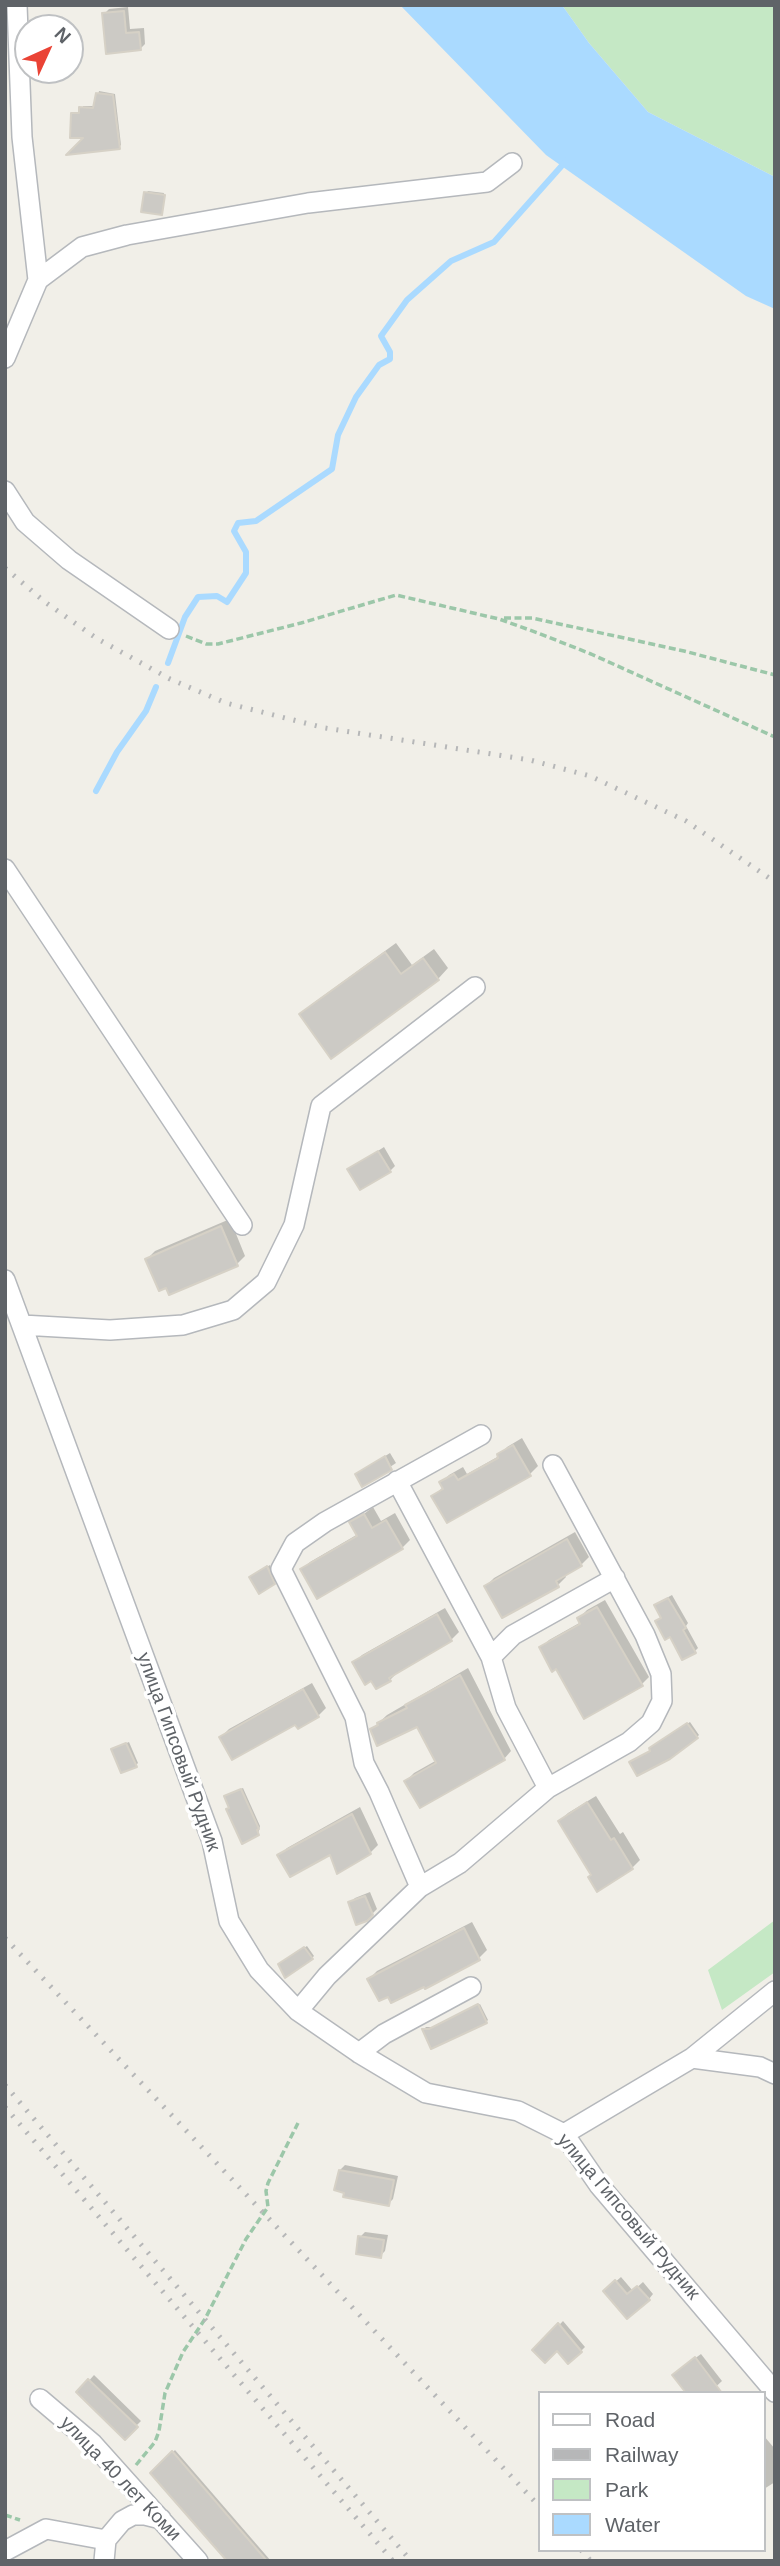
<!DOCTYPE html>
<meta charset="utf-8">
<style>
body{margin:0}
#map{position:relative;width:780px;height:2566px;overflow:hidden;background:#f1efe8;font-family:Helvetica,sans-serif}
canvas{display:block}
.frame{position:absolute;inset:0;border:7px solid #5f6368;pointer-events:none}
.legend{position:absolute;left:538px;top:2391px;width:228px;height:161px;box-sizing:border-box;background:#fff;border:2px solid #bfc1c3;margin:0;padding:9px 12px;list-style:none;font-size:21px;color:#5f6368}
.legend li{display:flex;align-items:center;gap:14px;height:35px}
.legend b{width:35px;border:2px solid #bfc1c3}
.north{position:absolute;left:14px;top:14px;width:70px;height:70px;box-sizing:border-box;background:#fff;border:2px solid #bfc1c3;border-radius:50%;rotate:45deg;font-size:19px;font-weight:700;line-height:28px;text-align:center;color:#5f6368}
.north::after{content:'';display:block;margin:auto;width:24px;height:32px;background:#ea4335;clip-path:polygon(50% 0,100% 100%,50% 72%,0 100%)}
</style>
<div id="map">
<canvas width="780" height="2566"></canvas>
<div class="frame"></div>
<ul class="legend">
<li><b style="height:9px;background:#fff"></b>Road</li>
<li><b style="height:9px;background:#b6b7b8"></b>Railway</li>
<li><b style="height:19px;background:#c5e8c5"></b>Park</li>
<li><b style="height:19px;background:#aadaff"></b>Water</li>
</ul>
<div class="north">N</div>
</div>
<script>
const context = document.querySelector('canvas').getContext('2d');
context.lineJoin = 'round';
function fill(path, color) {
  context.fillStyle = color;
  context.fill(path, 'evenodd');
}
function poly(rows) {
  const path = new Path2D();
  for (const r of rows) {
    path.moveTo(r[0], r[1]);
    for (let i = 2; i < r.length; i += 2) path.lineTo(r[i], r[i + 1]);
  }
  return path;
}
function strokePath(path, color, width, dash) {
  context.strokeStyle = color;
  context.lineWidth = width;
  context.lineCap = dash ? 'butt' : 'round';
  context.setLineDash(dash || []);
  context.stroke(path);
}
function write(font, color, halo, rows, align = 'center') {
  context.font = font + ' Helvetica,sans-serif';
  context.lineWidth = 7;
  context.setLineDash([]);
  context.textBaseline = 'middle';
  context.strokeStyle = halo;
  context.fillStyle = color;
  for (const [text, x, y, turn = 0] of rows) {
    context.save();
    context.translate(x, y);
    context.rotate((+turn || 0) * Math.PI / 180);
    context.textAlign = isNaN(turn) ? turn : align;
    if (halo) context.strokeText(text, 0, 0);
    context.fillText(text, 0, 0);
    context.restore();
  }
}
const green = poly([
 [562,5,775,5,775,177,648,112,589,43],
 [775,1920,775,1972,722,2010,708,1970]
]);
const water = poly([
 [400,5,562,5,589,43,648,112,775,177,775,309,746,296,546,155]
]);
const shadow = poly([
 [128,7,130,29,144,28,145,44,140,49,104,14,109,9],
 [99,91,115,94,121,145,119,147,88,136,73,114,81,112,83,106,95,106],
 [148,191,164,193,161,213,146,193],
 [396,943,412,965,434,949,448,968,438,979,302,1015,312,1004],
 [384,1147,395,1166,390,1171,350,1169],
 [230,1219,245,1256,237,1264,170,1293,147,1259,155,1251],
 [522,1438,538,1466,530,1474,434,1496,443,1487,441,1483,449,1475,463,1467,467,1474,499,1456,507,1447],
 [390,1453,396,1463,363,1485,357,1474],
 [373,1507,381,1521,395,1513,410,1540,402,1548,302,1570,310,1562,358,1534,352,1523],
 [575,1532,589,1557,581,1565,565,1575,566,1577,558,1585,503,1616,486,1586,494,1578],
 [270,1565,276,1581,274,1583,253,1575],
 [672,1595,688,1623,686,1626,698,1648,695,1651,670,1635,663,1617,659,1602],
 [605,1600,649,1677,641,1685,557,1667,541,1648,549,1640,581,1622,579,1618,587,1610],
 [445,1608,459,1632,451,1640,398,1672,390,1680,354,1663,362,1655],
 [468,1668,511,1751,504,1759,406,1781,414,1773,437,1760,417,1724,372,1729,387,1715],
 [312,1683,326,1708,318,1716,221,1737,229,1729],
 [690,1722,699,1735,697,1737,652,1750,653,1746],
 [129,1742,138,1763,136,1765,115,1748],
 [243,1788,260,1826,258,1834,230,1808,228,1794],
 [596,1796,620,1834,623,1832,640,1860,632,1868,593,1874,560,1821,568,1813],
 [360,1807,378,1845,370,1853,331,1852,280,1855,287,1848],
 [370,1892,377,1909,366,1920,350,1903,355,1898],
 [472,1922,487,1950,479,1958,426,1987,425,1984,389,1994,369,1979,377,1971],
 [307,1946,314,1956,312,1958,282,1962],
 [480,2004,488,2020,486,2022,432,2047,424,2029,426,2027,433,2027],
 [345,2165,398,2176,393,2199,388,2204,340,2170],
 [365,2232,388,2235,385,2251,380,2256,360,2237],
 [621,2277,633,2291,643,2282,653,2294,649,2299,605,2291],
 [563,2321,585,2347,581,2351,557,2348,535,2350],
 [701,2354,722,2381,709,2393,679,2370],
 [94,2375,141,2421,125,2437,79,2392],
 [764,2436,775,2449,775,2482,764,2489],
 [175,2450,271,2561,230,2561,152,2473]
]);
const stream = poly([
 [168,663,185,617,198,597,217,596,227,602,246,573,246,552,234,531,238,523,256,521,332,469,338,435,356,397,379,365,390,359,390,352,381,336,407,300,451,261,494,242,566,161],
 [96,791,117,752,146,711,156,687]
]);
const building = poly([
 [124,11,126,33,139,32,141,50,106,54,102,13,124,11],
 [96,93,113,95,120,149,66,155,83,138,70,138,71,113,79,113,79,107,93,108,96,93],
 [144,192,165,195,162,215,141,212,144,192],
 [385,952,401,974,423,958,439,980,331,1059,299,1014,385,952],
 [378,1151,391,1172,360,1190,347,1169,378,1151],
 [221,1226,238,1266,169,1295,166,1288,159,1291,145,1259,221,1226],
 [513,1445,531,1476,447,1523,431,1496,443,1489,439,1482,454,1474,458,1480,498,1458,497,1454,513,1445],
 [385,1456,392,1470,362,1487,355,1474,385,1456],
 [364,1514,372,1528,386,1520,403,1549,317,1599,300,1569,357,1536,349,1522,364,1514],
 [567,1539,582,1566,556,1581,559,1587,502,1618,484,1586,567,1539],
 [267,1566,275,1584,259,1594,249,1577,267,1566],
 [668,1598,686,1628,683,1630,696,1653,682,1660,670,1637,665,1640,655,1621,661,1618,654,1605,668,1598],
 [597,1607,643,1686,584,1719,556,1669,552,1672,539,1647,580,1624,577,1618,597,1607],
 [437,1614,452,1641,389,1678,391,1681,376,1689,371,1681,365,1685,352,1662,437,1614],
 [460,1675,505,1760,420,1808,404,1781,436,1763,417,1727,377,1746,370,1729,378,1725,377,1723,407,1708,405,1705,460,1675],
 [303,1689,319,1717,298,1729,295,1725,232,1760,219,1737,303,1689],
 [687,1723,698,1738,670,1759,637,1776,629,1762,650,1751,649,1748,687,1723],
 [126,1743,137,1767,121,1773,111,1749,126,1743],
 [241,1789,259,1829,257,1830,259,1835,242,1844,226,1809,229,1808,224,1796,241,1789],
 [587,1802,611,1840,614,1838,633,1869,597,1892,588,1877,591,1875,558,1821,587,1802],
 [352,1814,371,1854,337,1874,330,1855,290,1877,277,1855,352,1814],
 [365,1896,373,1915,367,1921,356,1925,348,1902,365,1896],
 [464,1928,480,1960,425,1989,424,1987,391,2003,388,1997,379,2001,367,1979,464,1928],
 [304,1947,313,1959,285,1978,278,1964,304,1947],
 [478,2004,487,2023,431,2049,422,2029,429,2029,478,2004],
 [339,2170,394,2180,389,2206,343,2197,344,2193,334,2190,339,2170],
 [358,2236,384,2240,381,2258,356,2254,358,2236],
 [615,2280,627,2294,637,2286,650,2300,627,2319,603,2291,615,2280],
 [558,2323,582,2352,568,2364,557,2351,545,2363,532,2350,558,2323],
 [695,2357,722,2393,686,2393,672,2375,695,2357],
 [88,2379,138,2427,125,2440,76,2392,88,2379],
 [172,2451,267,2561,227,2561,150,2473,172,2451]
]);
const path = poly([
 [504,618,532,618,684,651,775,675],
 [186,636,206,644,218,644,301,623,396,595,499,619,538,633,591,654,775,737],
 [136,2465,155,2442,159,2431,165,2393,183,2352,205,2319,246,2239,268,2207,266,2191,268,2183,298,2123],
 [5,2515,20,2520]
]);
const minor = poly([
 [38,280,82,247,127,235,308,203,487,182,512,163],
 [5,358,38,280,22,137,17,5],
 [5,491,25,522,69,560,169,629],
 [5,869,242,1225],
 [5,1280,212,1841,229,1921,259,1970,298,2011,359,2053,426,2093,518,2111,564,2134,599,2185,775,2392],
 [22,1325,110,1330,183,1325,233,1310,266,1282,294,1225,321,1106,475,987],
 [397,1481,491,1657,506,1708,548,1788],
 [491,1657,513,1635,615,1578],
 [420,1887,379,1792,364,1763,355,1717,281,1569,295,1543,325,1522,481,1435],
 [298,2011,327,1976,420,1887,460,1863,548,1788,629,1742,651,1723,662,1701,661,1674,645,1635,553,1465],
 [359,2053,384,2034,471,1987],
 [692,2058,775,1991],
 [564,2134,692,2058,760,2067,775,2074],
 [40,2399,93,2444,198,2561],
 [106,2540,122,2521,133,2515,145,2515,161,2519],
 [5,2551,46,2529,106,2540],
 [104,2561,106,2540]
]);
const rail = poly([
 [5,568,45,602,96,638,170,679,226,703,325,728,530,760,590,776,686,821,775,882],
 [5,1938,540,2507],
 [5,2085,411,2561],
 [5,2107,393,2561],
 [581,2550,591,2561]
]);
const streetNames = [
 ["улица Гипсовый Рудник",178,1752,70],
 ["улица Гипсовый Рудник",628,2217,50],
 ["улица 40 лет Коми",120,2479,46]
];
fill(green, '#c5e8c5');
fill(water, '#aadaff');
fill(shadow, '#0003');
strokePath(stream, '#aadaff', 6);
fill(building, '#cccac5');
strokePath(building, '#d6d1c6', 2);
strokePath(minor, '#b5b8bc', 22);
strokePath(path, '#9cc7a9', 3.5, [7, 3.5]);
strokePath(minor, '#fff', 19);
strokePath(rail, '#b6b7b8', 5, [2, 9]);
write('19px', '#5f6368', '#fff', streetNames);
</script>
